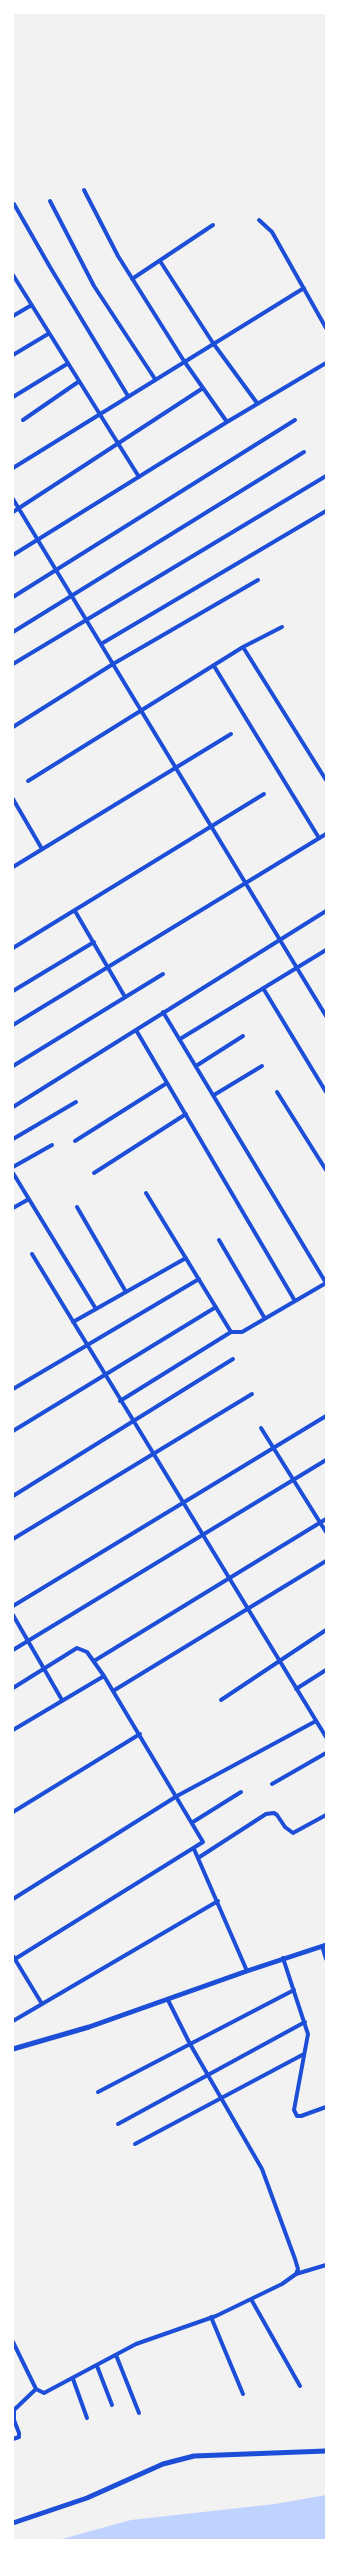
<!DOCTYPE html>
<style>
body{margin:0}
#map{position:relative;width:339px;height:2553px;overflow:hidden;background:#f2f2f2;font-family:Poppins,sans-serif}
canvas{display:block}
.frame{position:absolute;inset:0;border:14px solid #fff;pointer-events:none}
</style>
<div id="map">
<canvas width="339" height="2553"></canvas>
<div class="frame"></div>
</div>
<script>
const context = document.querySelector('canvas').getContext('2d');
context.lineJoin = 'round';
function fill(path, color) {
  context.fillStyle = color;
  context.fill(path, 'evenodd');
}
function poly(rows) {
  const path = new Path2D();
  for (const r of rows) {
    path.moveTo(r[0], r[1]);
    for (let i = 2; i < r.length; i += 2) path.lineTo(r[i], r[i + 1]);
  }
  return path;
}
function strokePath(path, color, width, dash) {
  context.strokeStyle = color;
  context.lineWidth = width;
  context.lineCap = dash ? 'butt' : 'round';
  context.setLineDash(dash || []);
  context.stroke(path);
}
const water = poly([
 [326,2495,326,2540,58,2540,131,2520,275,2504]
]);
const minor = poly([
 [84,190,118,256,184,361,227,422],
 [50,201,94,286,155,379],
 [14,204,50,267,128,396],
 [259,220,272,232,326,328],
 [160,261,213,343,257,403],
 [13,275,139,477],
 [132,279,213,225],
 [13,316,30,306],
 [13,355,48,334],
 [13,397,67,364],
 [23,420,78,382],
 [13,468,304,288],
 [13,499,326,1016],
 [13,512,203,388],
 [13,555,227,422,326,363],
 [13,597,295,420],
 [13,632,304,452],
 [101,644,326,511],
 [243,647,326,780],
 [13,664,326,476],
 [214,666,319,838],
 [13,727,113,664,258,580],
 [28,781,243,647,282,627],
 [13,799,42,849],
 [13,867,231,734],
 [75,911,125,997],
 [13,948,264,794],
 [263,988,326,1092],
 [13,991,94,942],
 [163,1012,326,1283],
 [13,1025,326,834],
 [136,1030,295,1301],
 [180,1039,326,950],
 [13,1066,163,974],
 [196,1066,243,1036],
 [277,1092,326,1170],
 [214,1095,262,1066],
 [13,1107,326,911],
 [13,1139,76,1102],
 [75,1141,167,1083],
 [13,1167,52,1145],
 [13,1173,96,1309],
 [94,1173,186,1114],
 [146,1193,231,1332,242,1332,326,1283],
 [77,1207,126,1292],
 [13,1208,29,1199],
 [219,1240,264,1317],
 [32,1254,326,1737],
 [73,1322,186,1258],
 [13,1389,199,1279],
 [120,1401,231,1332],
 [261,1428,326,1532],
 [13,1431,216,1307],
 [13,1496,233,1359],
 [13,1539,252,1394],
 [13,1606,326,1416],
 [13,1615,62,1700],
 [13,1650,326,1460],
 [94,1661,326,1519],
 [13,1688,77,1648,87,1652,104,1676],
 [296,1689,326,1670],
 [113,1691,326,1561],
 [221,1700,326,1630],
 [13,1730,104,1676,203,1842,15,1959],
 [272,1784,326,1753],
 [13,1812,140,1734],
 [193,1822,241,1792],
 [194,1849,247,1971],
 [198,1858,266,1814,274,1813,277,1815,285,1827,293,1833,326,1815],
 [13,1899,177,1796,316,1721],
 [322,1946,326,1959],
 [13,1956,42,2004],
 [283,1958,308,2034,294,2110,297,2116,301,2116,326,2107],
 [13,2021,218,1901],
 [98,2092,294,1990],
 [118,2124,305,2022],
 [135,2144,304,2054],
 [296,2274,326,2265],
 [251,2299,300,2386],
 [211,2317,243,2394],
 [13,2342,36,2389,44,2393,136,2344,216,2316,282,2284,296,2274,298,2269,295,2259,262,2169,190,2044,168,2000],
 [116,2355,139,2413],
 [97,2366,112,2405],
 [73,2379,87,2418],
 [13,2439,19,2437,19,2433,14,2420,14,2410,36,2389]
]);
const tertiary = poly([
 [13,2049,89,2027,247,1971,326,1945],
 [13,2523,87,2498,163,2464,194,2456,326,2451]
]);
fill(water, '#bfd3fe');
strokePath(minor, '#1d4ed8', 4);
strokePath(tertiary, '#1d4ed8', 5);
</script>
